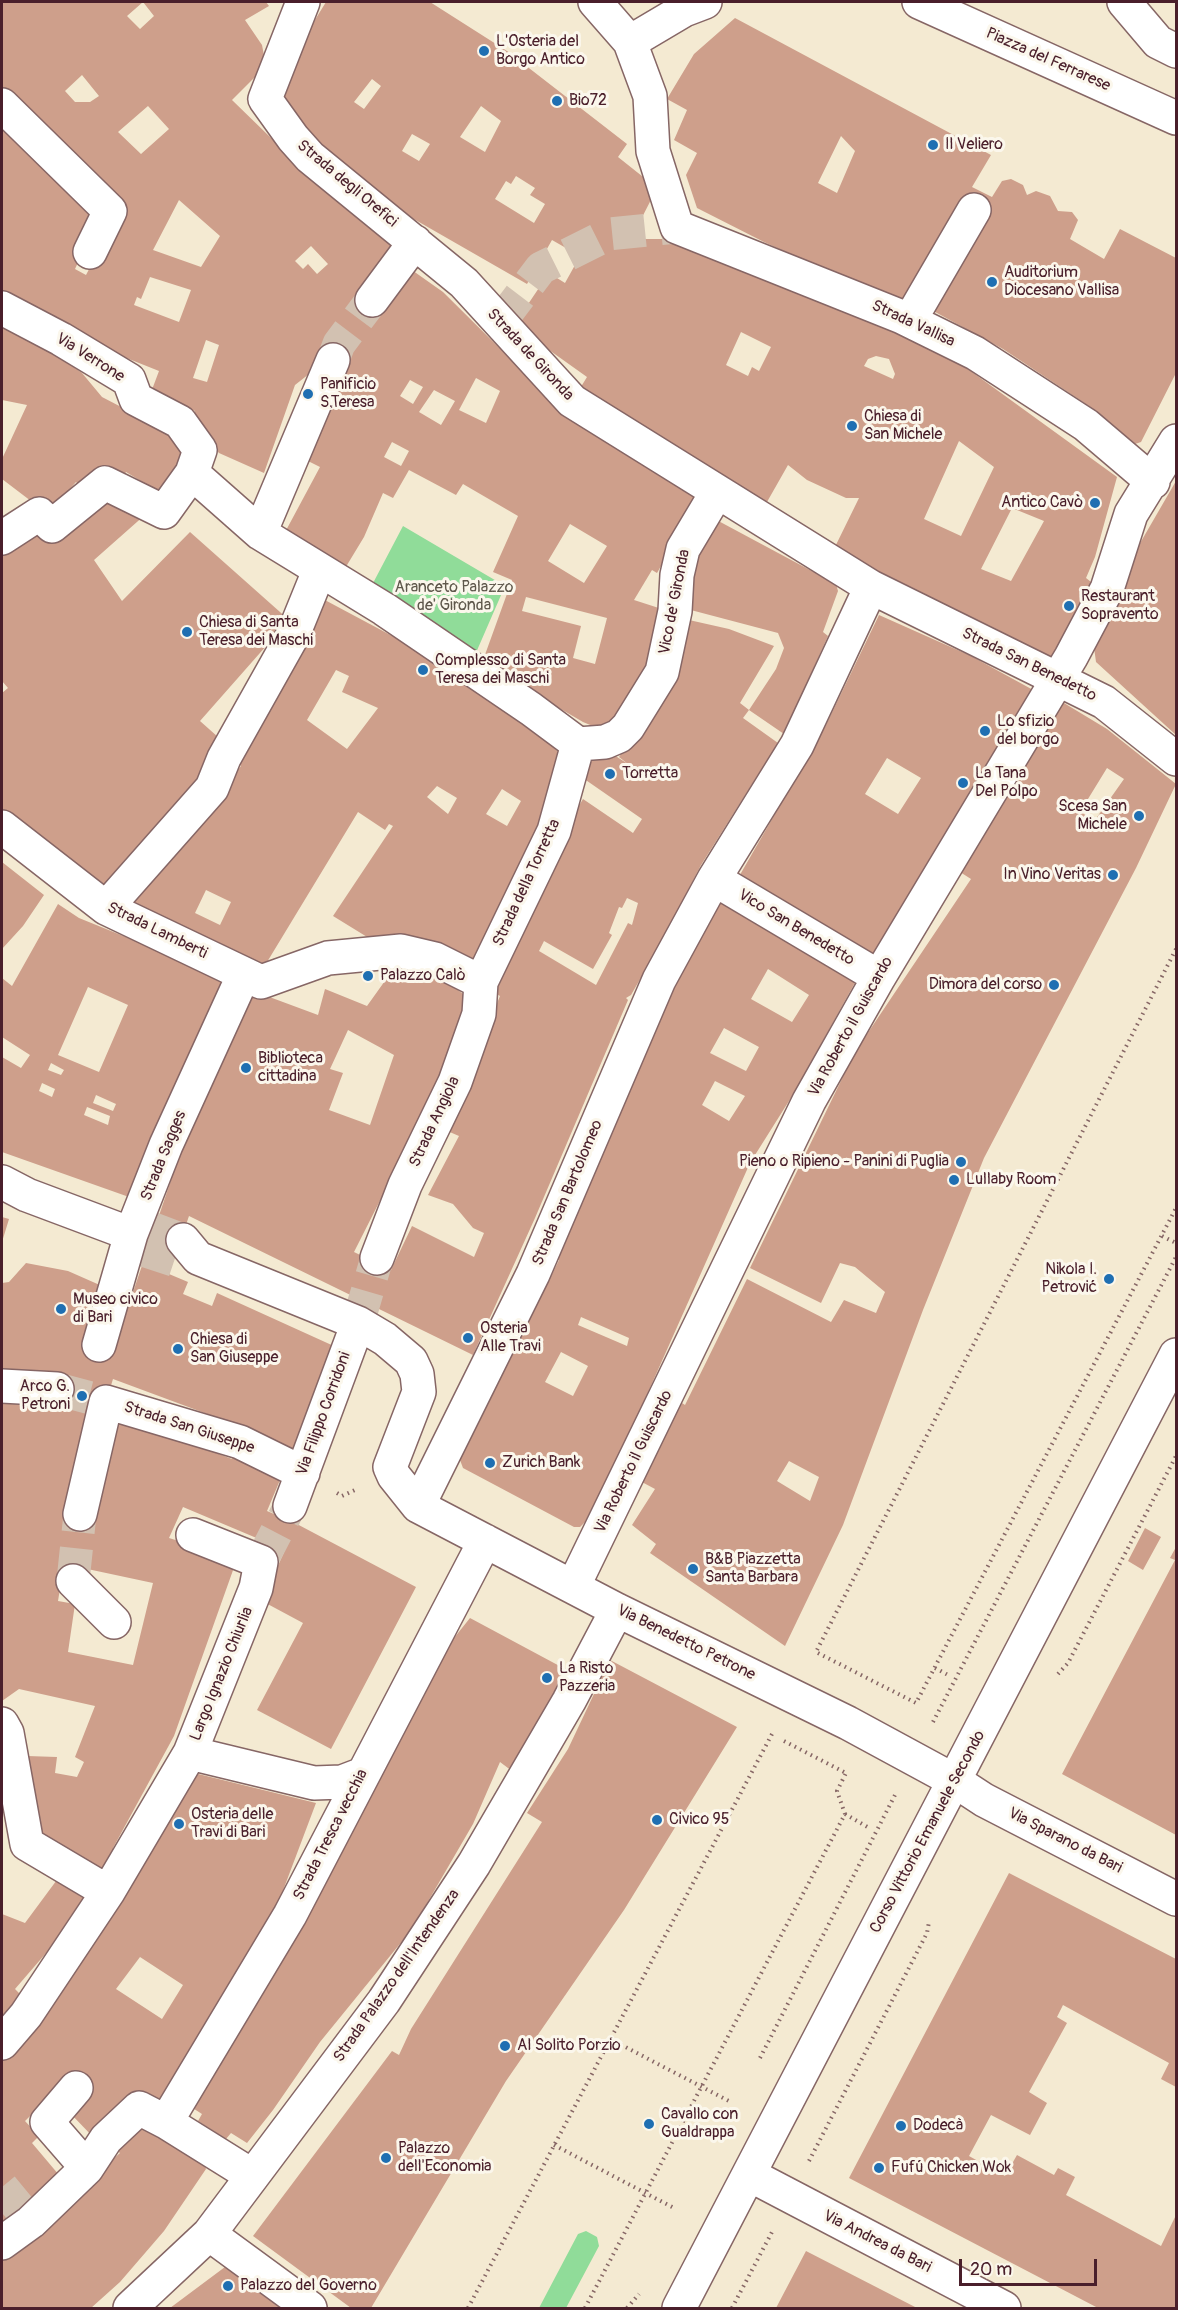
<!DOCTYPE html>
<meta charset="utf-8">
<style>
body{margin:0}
#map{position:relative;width:1178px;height:2310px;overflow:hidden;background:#f4ead2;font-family:Pangolin,sans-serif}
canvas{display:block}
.frame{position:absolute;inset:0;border:3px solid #4a1f2b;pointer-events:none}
.scale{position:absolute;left:959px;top:2259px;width:138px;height:27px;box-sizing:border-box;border:3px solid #4a1f2b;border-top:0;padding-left:8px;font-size:18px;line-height:21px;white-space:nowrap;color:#4a1f2b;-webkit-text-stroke:4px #fbf7ec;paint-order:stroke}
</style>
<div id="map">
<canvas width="1178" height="2310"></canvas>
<div class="frame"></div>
<div class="scale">20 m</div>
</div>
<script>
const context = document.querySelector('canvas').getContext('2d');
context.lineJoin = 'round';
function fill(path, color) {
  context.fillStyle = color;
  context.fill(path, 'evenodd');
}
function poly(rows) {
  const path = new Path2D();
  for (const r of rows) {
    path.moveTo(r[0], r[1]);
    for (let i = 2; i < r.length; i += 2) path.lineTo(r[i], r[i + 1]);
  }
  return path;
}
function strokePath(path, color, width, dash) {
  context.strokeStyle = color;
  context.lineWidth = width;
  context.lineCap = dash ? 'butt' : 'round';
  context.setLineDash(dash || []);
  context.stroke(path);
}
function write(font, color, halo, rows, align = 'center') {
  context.font = font + ' Pangolin,sans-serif';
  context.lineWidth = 6;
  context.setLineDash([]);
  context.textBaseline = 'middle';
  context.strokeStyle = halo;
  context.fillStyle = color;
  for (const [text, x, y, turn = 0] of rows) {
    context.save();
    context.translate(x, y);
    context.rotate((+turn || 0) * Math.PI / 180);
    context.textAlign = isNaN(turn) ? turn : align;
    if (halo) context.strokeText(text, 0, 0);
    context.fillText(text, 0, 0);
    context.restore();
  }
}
const green = poly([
 [403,526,505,586,475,655,372,585],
 [586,2231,597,2237,599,2246,566,2308,539,2308,578,2234]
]);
const building = poly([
 [2,2,266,2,269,6,245,20,262,45,266,66,232,100,305,171,399,250,409,268,443,292,565,413,700,498,657,573,652,570,634,600,665,610,645,686,607,732,583,722,482,663,512,580,493,572,518,516,463,484,456,495,409,470,393,498,383,493,364,537,344,570,283,536,320,467,308,461,328,359,295,385,264,473,219,453,191,422,195,411,150,395,159,371,64,333,2,294,2,125,98,219,75,269,86,275,121,208,2,94],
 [143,2,154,16,140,29,127,16],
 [82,75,99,96,90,102,75,102,65,91],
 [148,106,169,129,141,154,118,132],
 [179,200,220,236,201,267,153,250],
 [311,246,328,264,317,274,308,264,303,269,295,261],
 [150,277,191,290,179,322,134,305,137,297,141,299],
 [206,340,219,345,207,382,193,378],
 [476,378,500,391,486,423,459,410],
 [410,380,423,387,413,404,400,396],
 [434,390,455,401,441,425,419,412],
 [392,442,409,451,401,466,384,457],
 [570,524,607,546,584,583,548,561],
 [526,597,607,618,595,664,573,658,581,626,522,611],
 [326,2,430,2,507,51,627,144,618,157,657,188,631,239,663,239,696,247,932,343,1117,477,1095,557,1086,578,1095,585,1054,664,832,553,859,498,846,498,807,480,788,465,763,509,579,390,587,377,514,325,549,273,565,283,580,256,552,240,527,284,412,218,316,149,280,91,286,67],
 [372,79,381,86,364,109,354,102],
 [481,106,501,121,485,152,460,137],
 [412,134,430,144,419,161,402,151],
 [516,176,535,188,530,195,545,204,534,223,495,199,506,181,511,184],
 [741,332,771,347,759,371,752,367,748,376,726,365],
 [876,356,889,359,895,374,893,379,864,366,868,359],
 [959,441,994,467,961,536,924,519],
 [1012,508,1044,521,1011,581,981,569],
 [735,18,991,155,972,187,992,197,1002,181,1011,179,1023,185,1027,195,1036,191,1050,196,1058,211,1072,212,1078,220,1070,239,1104,259,1120,229,1176,258,1176,373,1141,442,1135,444,1089,406,1003,349,926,307,904,306,764,242,697,208,686,175,697,153,674,140,687,110,667,99,694,54],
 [841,136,855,151,837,193,818,183],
 [2,328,33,338,82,373,102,397,179,437,190,453,164,495,126,472,121,481,84,490,76,482,48,514,2,479,2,459,27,405,2,400],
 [1176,481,1176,735,1096,662,1093,640,1121,594,1139,545],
 [111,490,146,514,94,560,122,601,190,532,289,620,200,721,218,737,200,778,102,892,94,894,2,811,2,693,8,688,2,681,2,549,38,525],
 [711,517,836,584,838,591,823,632,828,636,784,734,749,710,776,669,784,648,778,633,687,609,694,551],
 [323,599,411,646,541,734,560,754,548,809,470,968,372,940,333,916,393,826,389,824,385,830,358,812,261,972,151,948,254,998,256,992,318,1015,325,989,367,1006,397,964,438,975,471,1000,441,1080,354,1252,391,1270,412,1226,474,1257,484,1233,473,1228,453,1204,428,1195,459,1136,445,1130,500,996,493,992,568,824,583,799,633,833,642,819,580,776,600,746,628,764,619,757,643,722,689,620,729,629,774,646,740,703,749,710,743,718,778,743,701,865,662,941,631,995,626,998,628,1000,535,1218,473,1355,189,1216,169,1274,188,1282,183,1294,212,1306,217,1293,336,1347,267,1511,295,1523,416,1587,331,1749,257,1710,303,1623,262,1601,285,1550,183,1507,169,1538,237,1559,174,1736,113,1848,134,1859,186,1771,316,1803,273,1917,160,2107,95,2139,70,2113,36,2110,25,2121,39,2136,32,2143,59,2175,2,2227,2,2058,122,1889,38,1840,27,1756,57,1757,55,1773,77,1777,84,1762,75,1757,95,1706,19,1689,2,1701,2,1403,55,1407,60,1376,60,1372,2,1372,2,1283,9,1282,26,1263,68,1271,102,1286,115,1345,184,1142,230,1045,201,1033,156,1133,152,1133,129,1197,2,1152,2,1057,21,1068,30,1055,2,1037,2,978,12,986,58,904,79,918,148,946,158,924,119,906,174,852,241,766,234,759],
 [336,670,349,676,342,692,378,708,347,749,307,720],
 [437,786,457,798,448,814,427,797],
 [502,789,521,801,507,826,486,814],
 [206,890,231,902,220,925,195,913],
 [627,898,638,903,632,925,628,923,596,985,539,951,544,941,593,969,612,935,609,933,619,907,622,908],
 [88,987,128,1005,99,1072,58,1055],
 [348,1030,394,1055,370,1125,329,1110,343,1073,330,1069],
 [51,1063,64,1070,61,1075,48,1070],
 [42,1083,55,1089,52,1097,39,1091],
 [96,1095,116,1104,113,1111,93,1103],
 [87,1107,110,1116,108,1125,84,1115],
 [113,1379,245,1428,232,1459,118,1416,100,1421],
 [64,1564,153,1583,133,1665,68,1652,75,1604,58,1601],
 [140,1957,183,1985,162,2019,116,1989],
 [879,615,971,656,1035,691,874,959,737,880,825,727],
 [887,758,921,778,898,814,865,794],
 [1059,700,1107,729,1176,784,1136,868,984,1158,923,1310,843,1525,785,1646,650,1553,656,1544,632,1525,655,1489,640,1481,682,1403,685,1405,747,1279,831,1322,844,1300,876,1313,885,1292,855,1267,840,1263,821,1303,750,1268,855,1052,971,879,960,872],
 [1107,768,1124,779,1095,820,1080,812],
 [789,1461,819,1477,810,1501,777,1481],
 [2,862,44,895,23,926,2,949],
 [721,897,857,979,794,1093,750,1163,621,1453,585,1522,580,1527,574,1527,463,1468,460,1460,559,1260,555,1258,660,1022,658,1020,675,978],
 [768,969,809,995,792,1022,751,999],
 [724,1028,759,1047,746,1071,710,1053],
 [715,1081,745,1096,729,1121,702,1105],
 [581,1317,629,1338,627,1346,578,1325],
 [561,1352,588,1366,573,1396,545,1382],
 [2,1217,9,1219,2,1242],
 [1145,1528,1161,1537,1143,1570,1128,1561],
 [1176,1547,1176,1835,1062,1774,1175,1560,1170,1558],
 [470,1618,567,1670,512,1771,500,1762,473,1824,412,1929,320,2042,273,2110,247,2143,231,2133,226,2139,198,2121,202,2114,188,2105,367,1802,454,1638],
 [610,1660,737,1727,624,1910,506,2081,371,2308,351,2308,253,2236,392,2051,399,2055,411,2029,542,1822,527,1813,568,1749],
 [62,1873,97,1894,15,1989,25,1999,2,2025,2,1914,25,1923],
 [1009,1873,1176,1959,1176,2087,1161,2079,1169,2063,1063,2005,1057,2017,1067,2023,1029,2092,1047,2103,1030,2135,991,2115,969,2156,1005,2176,1017,2155,1054,2175,1058,2168,1075,2177,1066,2195,1161,2246,1176,2215,1176,2308,1098,2308,849,2178],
 [141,2117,204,2164,206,2169,164,2231,120,2282,91,2308,2,2308,2,2257,120,2153,110,2144],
 [806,2251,917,2308,776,2308],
 [229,2264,284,2308,170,2308]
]);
const minorTunnel = poly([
 [500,322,541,268,609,234,677,227],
 [333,360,339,344,372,300],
 [151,1228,183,1240],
 [143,1250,176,1261],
 [358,1323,377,1258],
 [57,1389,106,1402],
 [261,1562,290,1506],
 [73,1581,80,1514],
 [2,2187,31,2222]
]);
const path = poly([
 [1176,949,816,1652,916,1703,1176,1208],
 [1162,1236,1176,1243],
 [337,1493,342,1496,357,1489],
 [935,1668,950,1676],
 [1058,1674,1068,1663,1176,1456],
 [933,1722,1176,1257],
 [784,1741,846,1773],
 [845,1814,871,1829],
 [610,2039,729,2101],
 [760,2058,895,1795],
 [554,2145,674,2208],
 [809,2161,927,1933,929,1922],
 [468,2308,772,1734,775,1736],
 [585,2308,845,1814,837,1791,846,1773],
 [627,2308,639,2294],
 [732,2308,772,2232]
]);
const minor = poly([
 [303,2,265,99,293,138,310,157,464,283,572,401,871,587,1104,702,1176,759],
 [595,2,630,42,650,96,653,151,677,227,902,317,975,353,1086,425,1153,482],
 [919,2,1176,118],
 [1124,2,1158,42,1176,51],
 [630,42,684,10,705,2],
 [2,105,110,211,90,252],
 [372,300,415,242],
 [2,308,61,339,129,380,136,399,180,422,200,450,192,473,164,512,105,483,52,526,39,514,2,538],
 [910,320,974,210],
 [192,473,260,533,384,609,531,709,578,744],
 [260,533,333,360],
 [578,744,605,742,619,736,628,727,662,672,675,611,677,575,683,549,717,492],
 [2,827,106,908,261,982,328,958,401,951,435,959,481,982],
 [714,879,879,977],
 [106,908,212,788,224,758,293,635,319,571],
 [2,1182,27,1195,131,1234],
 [183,1240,198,1258,358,1323,385,1339,411,1361,417,1374,419,1392,390,1467,394,1476,418,1506,617,1610,848,1723,955,1781,984,1800,1176,1899],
 [377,1258,405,1185,455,1082,479,1014,481,982,554,831,578,744],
 [99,1345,131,1234,166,1145,244,974],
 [2,1386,57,1389],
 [290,1506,358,1323],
 [418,1506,533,1274,659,980,714,879,797,745,871,587],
 [80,1514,106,1402,240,1442,303,1473],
 [73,1581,114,1622],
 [573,1587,809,1101,879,977,1071,657,1107,589,1131,514,1176,441],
 [2,1724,7,1733,27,1844,108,1892],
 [190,1753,314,1783,342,1782,363,1774],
 [2,2043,26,2015,108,1892,190,1753,256,1588,261,1562,193,1535],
 [76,2088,47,2122,87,2168],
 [166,2122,290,1915,485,1541],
 [750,2175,1004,2308],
 [209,2234,310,2308],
 [2,2243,31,2222,87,2168,106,2139,139,2108,166,2122,251,2175],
 [130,2308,209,2234,384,2001,474,1864,569,1701,617,1610],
 [679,2308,1176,1355]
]);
const markers = [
 [484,51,6,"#1f6fb2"],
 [557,101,6,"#1f6fb2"],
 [933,145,6,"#1f6fb2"],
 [992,282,6,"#1f6fb2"],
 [308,394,6,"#1f6fb2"],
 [852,426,6,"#1f6fb2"],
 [1095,503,6,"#1f6fb2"],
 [1069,606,6,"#1f6fb2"],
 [187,632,6,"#1f6fb2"],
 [423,670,6,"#1f6fb2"],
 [985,731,6,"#1f6fb2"],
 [610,774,6,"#1f6fb2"],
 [963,783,6,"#1f6fb2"],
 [1139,816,6,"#1f6fb2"],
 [1113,875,6,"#1f6fb2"],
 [368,976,6,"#1f6fb2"],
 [1054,985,6,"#1f6fb2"],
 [246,1068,6,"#1f6fb2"],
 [961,1162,6,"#1f6fb2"],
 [954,1180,6,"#1f6fb2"],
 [1109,1279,6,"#1f6fb2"],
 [61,1309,6,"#1f6fb2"],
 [468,1338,6,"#1f6fb2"],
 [178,1349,6,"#1f6fb2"],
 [82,1396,6,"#1f6fb2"],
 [490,1463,6,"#1f6fb2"],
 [693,1569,6,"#1f6fb2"],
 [547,1678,6,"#1f6fb2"],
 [657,1820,6,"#1f6fb2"],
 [179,1824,6,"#1f6fb2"],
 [505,2046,6,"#1f6fb2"],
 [649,2124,6,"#1f6fb2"],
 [901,2126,6,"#1f6fb2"],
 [386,2158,6,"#1f6fb2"],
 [879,2168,6,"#1f6fb2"],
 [228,2286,6,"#1f6fb2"]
];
const poiNames = [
 ["L'Osteria del",496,42],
 ["Borgo Antico",496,60],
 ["Bio72",569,101],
 ["Il Veliero",945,145],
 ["Auditorium",1004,273],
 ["Diocesano Vallisa",1004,291],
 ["Panificio",320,385],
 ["S.Teresa",320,403],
 ["Chiesa di",864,417],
 ["San Michele",864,435],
 ["Antico Cavò",1083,503,"right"],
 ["Restaurant",1081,597],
 ["Sopravento",1081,615],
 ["Chiesa di Santa",199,623],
 ["Teresa dei Maschi",199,641],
 ["Complesso di Santa",435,661],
 ["Teresa dei Maschi",435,679],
 ["Lo sfizio",997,722],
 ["del borgo",997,740],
 ["Torretta",622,774],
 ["La Tana",975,774],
 ["Del Polpo",975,792],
 ["Scesa San",1127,807,"right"],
 ["Michele",1127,825,"right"],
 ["In Vino Veritas",1101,875,"right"],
 ["Palazzo Calò",380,976],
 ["Dimora del corso",1042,985,"right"],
 ["Biblioteca",258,1059],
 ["cittadina",258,1077],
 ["Pieno o Ripieno - Panini di Puglia",949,1162,"right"],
 ["Lullaby Room",966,1180],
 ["Nikola I.",1097,1270,"right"],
 ["Petrović",1097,1288,"right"],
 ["Museo civico",73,1300],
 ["di Bari",73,1318],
 ["Osteria",480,1329],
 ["Alle Travi",480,1347],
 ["Chiesa di",190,1340],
 ["San Giuseppe",190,1358],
 ["Arco G.",70,1387,"right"],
 ["Petroni",70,1405,"right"],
 ["Zurich Bank",502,1463],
 ["B&B Piazzetta",705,1560],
 ["Santa Barbara",705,1578],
 ["La Risto",559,1669],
 ["Pazzeria",559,1687],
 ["Osteria delle",191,1815],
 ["Travi di Bari",191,1833],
 ["Civico 95",669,1820],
 ["Al Solito Porzio",517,2046],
 ["Cavallo con",661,2115],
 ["Gualdrappa",661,2133],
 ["Dodecà",913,2126],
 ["Palazzo",398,2149],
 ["dell'Economia",398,2167],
 ["Fufú Chicken Wok",891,2168],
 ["Palazzo del Governo",240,2286]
];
const streetNames = [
 ["Piazza del Ferrarese",1048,60,24],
 ["Strada degli Orefici",347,184,40],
 ["Strada Vallisa",913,324,25],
 ["Strada de Gironda",530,355,47],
 ["Via Verrone",90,358,32],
 ["Vico de' Gironda",675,602,-79],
 ["Strada San Benedetto",1029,665,26],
 ["Strada della Torretta",527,883,-65],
 ["Vico San Benedetto",796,928,31],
 ["Strada Lamberti",157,931,26],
 ["Via Roberto il Guiscardo",851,1027,-61],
 ["Strada Angiola",435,1122,-65],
 ["Strada Sagges",164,1156,-68],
 ["Strada San Bartolomeo",568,1193,-67],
 ["Via Filippo Corridoni",324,1414,-70],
 ["Strada San Giuseppe",189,1428,18],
 ["Via Roberto il Guiscardo",634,1462,-64],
 ["Via Benedetto Petrone",686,1643,26],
 ["Largo Ignazio Chiurlia",222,1674,-68],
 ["Corso Vittorio Emanuele Secondo",928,1832,-62],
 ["Strada Tresca vecchia",331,1835,-63],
 ["Via Sparano da Bari",1065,1841,27],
 ["Strada Palazzo dell'Intendenza",397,1976,-55],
 ["Via Andrea da Bari",877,2242,27]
];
const parkNames = [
 ["Aranceto Palazzo",454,588],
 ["de' Gironda",454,606]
];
fill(green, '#90dc99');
fill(building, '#ce9f8b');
strokePath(minorTunnel, '#d2c1b1', 33, [33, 16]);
strokePath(minor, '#866665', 36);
strokePath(path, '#866665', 4, [1.5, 4.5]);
strokePath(minor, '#fff', 33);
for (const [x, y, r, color] of markers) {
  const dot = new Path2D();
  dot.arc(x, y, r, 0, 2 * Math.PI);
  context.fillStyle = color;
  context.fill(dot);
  strokePath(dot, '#fbf7ec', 2);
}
write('16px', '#4a1f2b', '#fbf7ec', poiNames, 'left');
write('16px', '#4a1f2b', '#fbf7ec', streetNames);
write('16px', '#5f584c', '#fbf7ec', parkNames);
</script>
